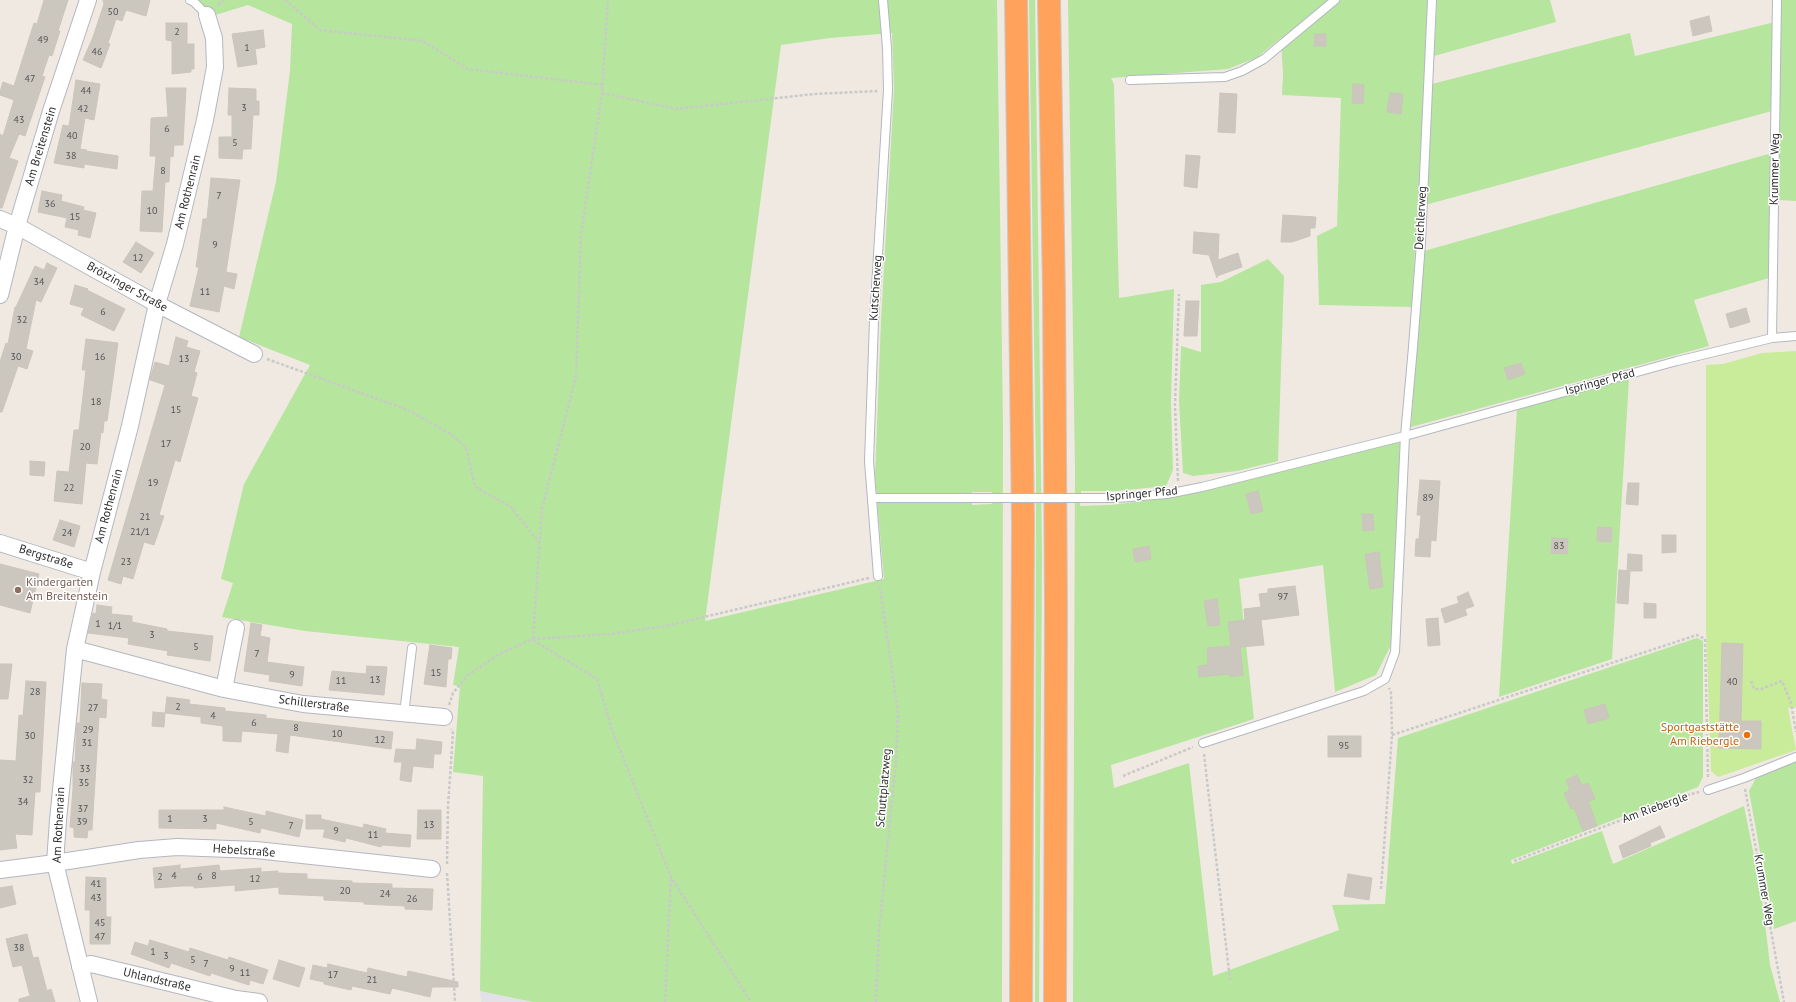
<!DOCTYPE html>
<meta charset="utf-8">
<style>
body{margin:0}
canvas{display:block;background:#efe9e1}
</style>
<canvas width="1796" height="1002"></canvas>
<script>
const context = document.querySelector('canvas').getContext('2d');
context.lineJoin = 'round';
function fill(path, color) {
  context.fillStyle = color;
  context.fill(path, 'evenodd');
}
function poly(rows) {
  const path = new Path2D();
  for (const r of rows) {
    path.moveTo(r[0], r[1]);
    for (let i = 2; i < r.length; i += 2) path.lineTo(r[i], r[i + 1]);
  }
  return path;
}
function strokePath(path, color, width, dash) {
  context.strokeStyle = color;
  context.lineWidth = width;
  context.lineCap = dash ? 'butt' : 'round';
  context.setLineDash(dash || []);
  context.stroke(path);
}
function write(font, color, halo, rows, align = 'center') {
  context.font = font + ' "PT Sans",sans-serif';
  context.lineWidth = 3;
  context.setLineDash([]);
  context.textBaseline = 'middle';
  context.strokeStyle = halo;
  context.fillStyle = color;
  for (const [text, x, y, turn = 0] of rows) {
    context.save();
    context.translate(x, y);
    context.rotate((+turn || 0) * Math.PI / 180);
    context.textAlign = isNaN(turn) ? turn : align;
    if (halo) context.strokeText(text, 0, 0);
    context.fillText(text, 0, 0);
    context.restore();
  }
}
const industrial = poly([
 [480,991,533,1002,481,1002]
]);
const green = poly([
 [198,0,997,0,1003,426,1002,1002,533,1002,480,991,483,776,453,772,460,686,453,685,459,647,305,631,222,617,233,583,221,579,244,484,310,365,239,337,276,182,290,71,292,24,248,5,212,16],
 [892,33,894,89,881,321,875,476,884,579,705,621,781,45,830,38],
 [972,492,992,492,992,504,972,505],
 [1029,0,1035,0,1039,304,1042,557,1039,1002,1035,1002,1036,471],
 [1068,0,1429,0,1412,307,1319,305,1317,236,1337,226,1341,98,1282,95,1283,75,1281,38,1256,58,1228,69,1111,78,1114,84,1119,298,1174,289,1171,403,1173,470,1166,486,1117,491,1081,491,1080,506,1111,505,1175,497,1396,441,1400,443,1392,643,1376,675,1335,692,1323,565,1239,579,1254,719,1111,765,1114,788,1189,763,1213,976,1339,930,1332,905,1385,904,1398,738,1697,638,1703,641,1703,777,1698,787,1511,860,1512,864,1602,831,1613,864,1744,806,1761,891,1770,965,1780,1002,1073,1002,1075,469],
 [1437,0,1550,0,1556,22,1434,56],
 [1779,0,1796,0,1796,201,1779,200],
 [1775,22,1772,111,1425,205,1432,84,1630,33,1635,56],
 [1772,153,1769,278,1694,300,1709,346,1411,427,1424,251],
 [1268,259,1284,276,1278,461,1237,471,1193,476,1183,473,1179,401,1181,346,1201,352,1201,285,1221,282],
 [1629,379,1612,659,1499,697,1517,409],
 [1796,759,1796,921,1774,929,1749,791,1756,778,1764,772]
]);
const pitch = poly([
 [1796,351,1796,708,1788,708,1796,750,1718,777,1711,771,1706,628,1706,365,1723,364,1762,353]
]);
const building = poly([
 [44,0,68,0,58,31,60,31,52,56,49,55,42,76,45,77,25,136,19,134,9,158,18,161,2,208,0,208,0,134,3,136,14,100,0,95,0,92,3,82,14,86,34,23,37,24,44,0],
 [103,0,150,0,146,16,126,10,122,21,116,19,108,43,110,44,101,68,83,60,93,37,104,4,103,0],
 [1709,16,1712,31,1693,36,1690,21,1709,16],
 [166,23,187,23,187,44,194,44,194,69,191,69,191,72,172,74,172,41,166,40,166,23],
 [263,30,265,47,255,49,257,64,238,67,232,34,263,30],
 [1315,34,1326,34,1326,46,1314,46,1315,34],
 [76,80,100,84,94,120,85,118,80,149,87,150,86,151,118,156,117,169,84,164,84,168,54,163,63,125,69,126,76,80],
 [1353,84,1364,85,1363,104,1352,103,1353,84],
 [166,88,186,88,183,145,174,145,173,157,170,156,169,182,165,182,162,232,140,231,142,191,153,191,156,156,150,156,151,118,168,117,166,88],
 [229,88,256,89,256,101,259,101,259,115,253,115,251,149,243,149,242,159,219,158,219,137,232,137,232,115,228,115,229,88],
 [1220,93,1237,94,1235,133,1218,132,1220,93],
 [1390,93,1403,94,1401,114,1387,112,1390,93],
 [1186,155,1200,156,1197,188,1184,186,1186,155],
 [211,178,240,180,226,272,237,274,234,289,224,286,219,312,190,306,199,267,196,267,203,219,207,219,211,178],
 [42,191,62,195,61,201,84,207,83,210,96,213,90,238,78,235,79,230,65,227,67,218,38,212,42,191],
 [1283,215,1316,217,1315,228,1310,228,1310,236,1292,242,1281,242,1283,215],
 [1194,232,1219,234,1218,260,1238,253,1242,267,1217,276,1217,278,1209,255,1193,253,1194,232],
 [136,242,154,253,141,273,123,262,136,242],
 [47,263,57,268,41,302,36,300,26,349,33,351,27,369,18,366,2,412,0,412,0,362,6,343,8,344,15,307,16,307,35,266,44,270,47,263],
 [75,285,88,289,87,290,125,309,114,331,81,315,84,308,70,304,75,285],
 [1186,301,1199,301,1197,336,1184,336,1186,301],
 [1746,308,1750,322,1730,328,1726,314,1746,308],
 [176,337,188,341,186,347,200,351,194,372,197,373,191,396,198,398,180,462,175,460,165,494,159,515,164,516,154,545,144,542,133,579,123,576,121,584,108,580,165,385,150,380,150,379,155,362,169,366,176,337],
 [86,339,118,343,107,421,104,421,103,433,101,432,97,464,86,463,82,504,54,501,57,471,69,472,74,430,79,430,86,370,82,370,86,339],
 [1521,363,1525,374,1508,380,1504,368,1521,363],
 [30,461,45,462,44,476,30,475,30,461],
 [1420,480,1440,481,1436,541,1431,540,1430,557,1415,556,1416,539,1419,539,1421,515,1417,515,1420,480],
 [1628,483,1639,483,1638,505,1626,504,1628,483],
 [1258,491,1263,511,1251,514,1246,494,1258,491],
 [1362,514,1373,514,1374,530,1363,531,1362,514],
 [60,520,80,526,74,547,53,540,60,520],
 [1598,527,1612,528,1611,542,1597,541,1598,527],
 [1662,535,1676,535,1676,552,1662,553,1662,535],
 [1552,538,1568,539,1567,554,1551,553,1552,538],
 [1149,546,1151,559,1135,562,1133,549,1149,546],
 [1379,552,1383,587,1370,589,1365,554,1379,552],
 [1628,554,1642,555,1642,571,1627,571,1628,554],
 [0,564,39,574,30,613,0,605,0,564],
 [1619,570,1630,571,1628,604,1617,603,1619,570],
 [1295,586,1299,615,1261,620,1264,645,1240,647,1243,675,1230,677,1230,674,1199,677,1198,666,1208,665,1207,648,1231,646,1228,622,1245,620,1244,609,1261,607,1259,594,1268,593,1268,589,1295,586],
 [1468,592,1474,606,1465,609,1467,615,1445,623,1441,609,1459,603,1457,597,1468,592],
 [1217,599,1220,625,1208,626,1204,601,1217,599],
 [1644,603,1656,604,1656,618,1644,618,1644,603],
 [97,605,112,607,111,614,132,616,132,622,167,629,167,631,213,636,210,661,167,655,168,651,128,644,129,638,88,633,93,613,96,614,97,605],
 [1438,618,1440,645,1428,646,1426,619,1438,618],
 [251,623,262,625,260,636,270,638,267,662,304,667,302,686,269,681,270,675,244,671,251,623],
 [1722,643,1743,644,1741,721,1761,721,1761,749,1719,748,1722,643],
 [430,645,452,648,451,659,448,659,446,687,424,684,430,645],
 [0,664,12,664,8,699,0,699,0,664],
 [367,666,387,667,384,695,329,690,332,671,366,674,367,666],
 [26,681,46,682,40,792,35,792,32,835,15,834,17,848,0,850,0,760,16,761,19,715,23,716,26,681],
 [82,683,102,684,101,699,107,700,106,718,99,717,92,830,88,830,87,838,74,837,74,828,70,827,73,789,73,762,75,762,77,723,80,723,82,683],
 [167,697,190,700,189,704,225,708,225,711,266,715,266,718,393,732,391,749,290,735,288,753,276,751,278,734,242,731,241,742,223,741,223,726,201,723,201,717,165,713,167,697],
 [1605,704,1609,718,1588,724,1584,710,1605,704],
 [153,712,165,713,164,727,152,726,153,712],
 [1328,736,1361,736,1361,757,1328,757,1328,736],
 [417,739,442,742,441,754,434,754,433,768,413,766,411,782,400,780,402,762,394,762,396,749,416,750,417,739],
 [1577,775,1582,785,1588,783,1595,799,1588,801,1597,826,1583,831,1574,808,1571,809,1564,793,1570,790,1566,780,1577,775],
 [224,807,266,816,266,811,303,820,299,837,261,828,260,833,216,823,216,829,159,828,159,810,224,810,224,807],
 [418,810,441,810,441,839,417,839,418,810],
 [306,815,321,815,321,819,363,828,364,824,386,829,385,833,411,835,410,847,382,845,381,847,346,838,345,842,323,837,325,829,306,829,306,815],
 [1660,826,1665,837,1650,843,1651,846,1623,858,1619,846,1660,826],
 [180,865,180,869,219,865,220,871,261,868,261,872,278,871,278,873,307,874,307,879,352,881,352,883,392,884,392,888,433,889,432,910,405,909,405,906,364,904,364,902,324,900,324,896,279,894,279,887,235,891,235,885,194,888,194,886,182,886,155,888,153,868,180,865],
 [1348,874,1372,878,1369,900,1344,896,1348,874],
 [86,877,106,878,106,917,111,917,110,944,90,944,90,910,85,910,86,877],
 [12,886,16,904,0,908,0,888,12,886],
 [27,934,33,958,38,957,47,991,51,989,55,1002,19,1002,19,999,30,996,22,965,13,967,6,939,27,934],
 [150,940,189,952,190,948,228,960,229,957,268,970,263,984,250,980,249,985,211,973,210,976,171,963,169,968,131,954,135,942,148,946,150,940],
 [279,960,305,968,299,987,273,979,279,960],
 [328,964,367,973,368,968,407,977,408,971,458,982,458,987,432,987,430,997,392,988,390,994,352,986,351,990,324,984,324,982,310,979,313,965,327,968,328,964]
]);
const path = poly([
 [285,0,320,30,423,41,468,69,603,85],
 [218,5,224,0],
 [602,93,677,109,814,94,878,91],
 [267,359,408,410,449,433,466,447,475,487,510,506,540,544],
 [1178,481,1175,405,1179,294],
 [533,639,542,509,576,376,581,234,602,93,608,0],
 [533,640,597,679,612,730,671,877,751,1002],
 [1751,681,1754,689,1761,689,1782,681,1791,703,1796,732],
 [449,705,453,693,468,675,501,653,533,639,610,634,666,626,869,578],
 [1392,735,1697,635,1705,639,1708,779],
 [1204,754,1230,980],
 [1123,776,1193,747],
 [1745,789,1784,1002],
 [1514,861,1684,796,1699,792],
 [447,864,448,806,453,733,451,729],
 [447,873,455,1002],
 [1381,889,1392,735,1391,692,1389,688],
 [665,1002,671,877],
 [876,1002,879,931,896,761,898,713,880,587]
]);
const lane = poly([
 [190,0,194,2,207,15],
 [1130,80,1225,77,1242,71,1264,59,1335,0],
 [1772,338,1777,0],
 [872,498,972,498],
 [1117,498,1167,494,1202,487,1405,436,1677,361,1772,338,1796,336],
 [878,576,869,461,874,321,888,90,887,48,883,0],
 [404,714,412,648],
 [1203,743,1364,691,1385,679,1395,652,1405,436,1413,347,1421,243,1432,0],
 [1708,790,1744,778,1796,757]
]);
const street = poly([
 [0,219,17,226,157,304,254,354],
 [0,295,17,226,51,111,88,0],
 [0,543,92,572],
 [75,649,224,689,303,704,444,717],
 [224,689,236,628],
 [0,870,55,863,139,850,177,847,256,850,432,869],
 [80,967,91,964,236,999,259,1002],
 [89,1002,55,863,58,820,75,649,92,572,130,426,157,304,175,244,205,120,215,67,214,38,207,15]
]);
const highway = poly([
 [1016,0,1023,522,1021,1002],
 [1049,0,1054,293,1056,614,1055,1002]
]);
const laneBridge = poly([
 [972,498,1117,498]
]);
const markers = [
 [18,590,4,"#8d6e63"],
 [1747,735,4,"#e8710a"]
];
const numberNames = [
 ["50",113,12],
 ["2",177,32],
 ["49",43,40],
 ["1",247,48],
 ["46",97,52],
 ["47",30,79],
 ["44",86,91],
 ["3",244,108],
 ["42",83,109],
 ["43",19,120],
 ["6",167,129],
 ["40",72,136],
 ["5",235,143],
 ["38",71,156],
 ["8",163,171],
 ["7",219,196],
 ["36",50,204],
 ["10",152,211],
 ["15",75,217],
 ["9",215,245],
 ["12",138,258],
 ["34",39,282],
 ["11",205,292],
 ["6",103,312],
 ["32",22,320],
 ["30",16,357],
 ["16",100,357],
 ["13",184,359],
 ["18",96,402],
 ["15",176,410],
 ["17",166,444],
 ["20",85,447],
 ["19",153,483],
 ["22",69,488],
 ["89",1428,498],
 ["21",145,517],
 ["21/1",140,532],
 ["24",67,533],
 ["83",1559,546],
 ["23",126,562],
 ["97",1283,597],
 ["1",98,624],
 ["1/1",115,626],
 ["3",152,635],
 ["5",196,647],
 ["7",257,654],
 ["15",436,673],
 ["9",292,675],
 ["13",375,680],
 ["11",341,681],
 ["40",1732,682],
 ["28",35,692],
 ["2",178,707],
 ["27",93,708],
 ["4",213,716],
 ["6",254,723],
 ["8",296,728],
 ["29",88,730],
 ["10",337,734],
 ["30",30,736],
 ["12",380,740],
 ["31",87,743],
 ["95",1344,746],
 ["33",85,769],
 ["32",28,780],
 ["35",84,783],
 ["34",23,802],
 ["37",83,809],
 ["1",170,819],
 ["3",205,819],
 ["39",82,822],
 ["5",251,822],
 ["13",429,825],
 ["7",291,826],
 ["9",336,831],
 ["11",373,835],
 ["4",174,876],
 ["8",214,876],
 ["2",160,877],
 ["6",200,877],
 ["12",255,879],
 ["41",96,884],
 ["20",345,891],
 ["24",385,894],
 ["43",96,898],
 ["26",412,899],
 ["45",100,923],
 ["47",100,937],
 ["38",19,948],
 ["1",153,952],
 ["3",166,956],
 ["5",193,960],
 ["7",206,964],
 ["9",232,969],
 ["11",245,973],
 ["17",333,975],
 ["21",372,980]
];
const streetNames = [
 ["Am Breitenstein",41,146,-73],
 ["Krummer Weg",1775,169,-89],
 ["Am Rothenrain",188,192,-76],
 ["Deichlerweg",1421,218,-87],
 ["Brötzinger Straße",127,287,29],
 ["Kutscherweg",876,288,-86],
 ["Ispringer Pfad",1600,382,-15],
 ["Ispringer Pfad",1142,494,-5],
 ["Am Rothenrain",109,506,-75],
 ["Bergstraße",46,557,17],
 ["Schillerstraße",314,704,7],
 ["Schuttplatzweg",884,788,-85],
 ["Am Riebergle",1655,808,-20],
 ["Am Rothenrain",59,825,-87],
 ["Hebelstraße",244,851,4],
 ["Krummer Weg",1764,890,80],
 ["Uhlandstraße",157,980,13]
];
const educationNames = [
 ["Kindergarten",26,583],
 ["Am Breitenstein",26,597]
];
const foodNames = [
 ["Sportgaststätte",1739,728],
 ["Am Riebergle",1739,742]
];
fill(industrial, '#e3e1e8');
fill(green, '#b6e59e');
fill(pitch, '#c9ec9a');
fill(building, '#cbc7bf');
strokePath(building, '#cbc5ba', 1);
strokePath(lane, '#b4b7c1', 10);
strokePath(street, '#b4b7c1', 18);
strokePath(highway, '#c9c9c9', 24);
strokePath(path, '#c9c9c9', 2.5, [3, 2]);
strokePath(lane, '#fff', 8);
strokePath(street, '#fff', 16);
strokePath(highway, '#ffa35c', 22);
strokePath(laneBridge, '#b4b7c1', 10, []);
strokePath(laneBridge, '#fff', 8);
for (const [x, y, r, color] of markers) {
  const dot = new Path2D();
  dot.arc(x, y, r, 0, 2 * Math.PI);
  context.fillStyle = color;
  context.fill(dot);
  strokePath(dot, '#fff', 1.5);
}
write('10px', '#555452', null, numberNames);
write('12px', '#2e2e2e', '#fff', streetNames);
write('12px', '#785e54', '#fff', educationNames, 'left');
write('12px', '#c56008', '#fff', foodNames, 'right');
</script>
